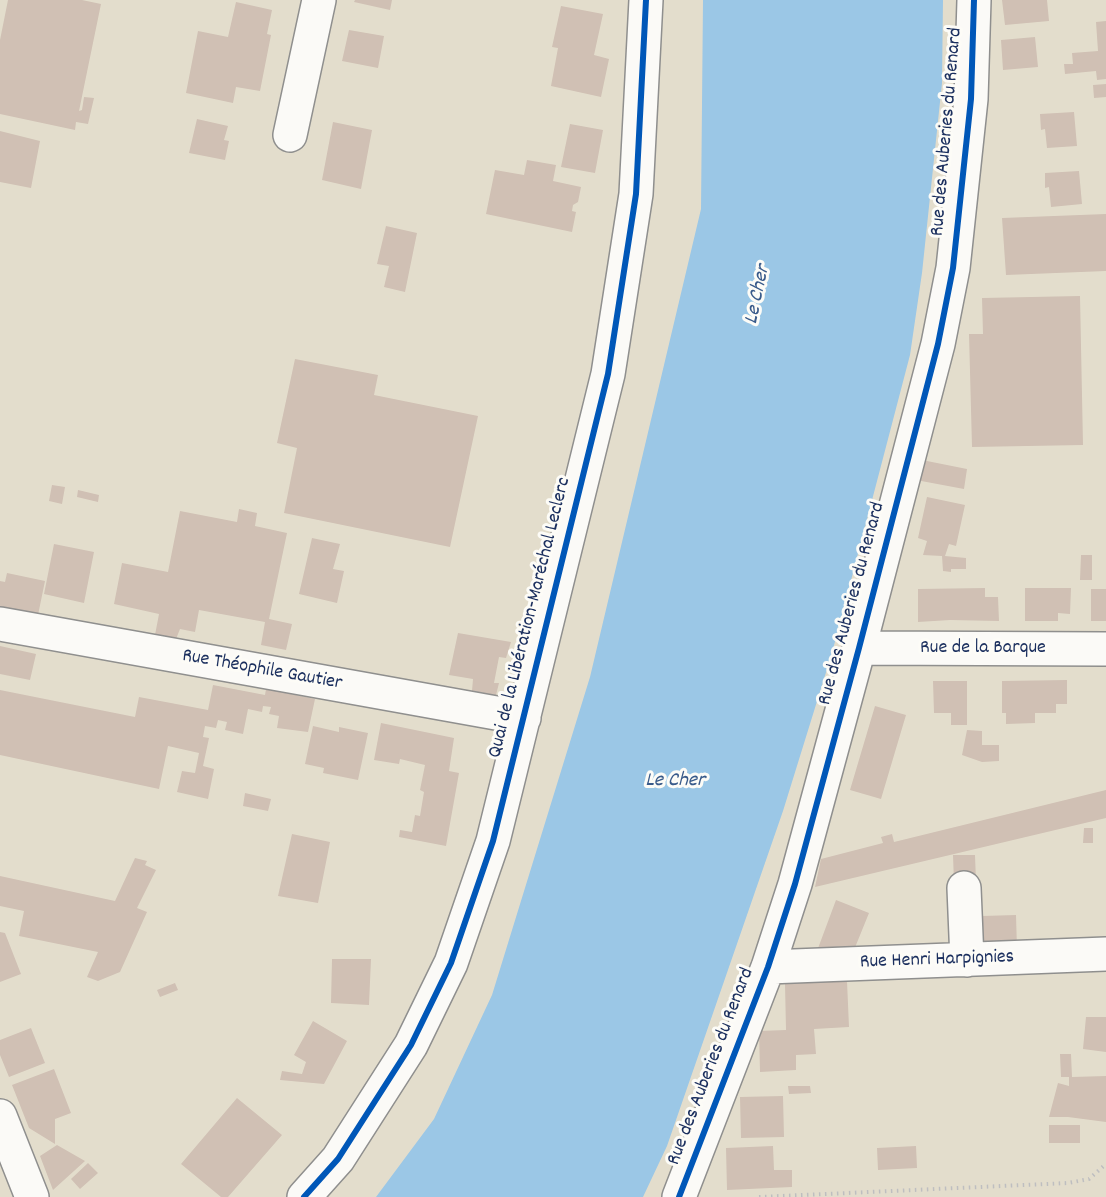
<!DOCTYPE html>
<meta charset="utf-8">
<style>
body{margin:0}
canvas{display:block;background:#e3ddcc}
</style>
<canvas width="1106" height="1197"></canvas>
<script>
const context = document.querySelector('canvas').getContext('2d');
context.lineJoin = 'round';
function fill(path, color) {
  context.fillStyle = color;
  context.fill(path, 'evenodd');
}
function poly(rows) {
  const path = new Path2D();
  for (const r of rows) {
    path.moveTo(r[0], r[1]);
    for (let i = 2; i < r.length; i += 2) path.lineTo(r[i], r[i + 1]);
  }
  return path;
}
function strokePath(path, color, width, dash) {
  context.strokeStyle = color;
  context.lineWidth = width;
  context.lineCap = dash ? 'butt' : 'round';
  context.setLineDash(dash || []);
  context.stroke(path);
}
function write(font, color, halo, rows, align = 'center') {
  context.font = font + ' Dekko,sans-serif';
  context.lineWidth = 6;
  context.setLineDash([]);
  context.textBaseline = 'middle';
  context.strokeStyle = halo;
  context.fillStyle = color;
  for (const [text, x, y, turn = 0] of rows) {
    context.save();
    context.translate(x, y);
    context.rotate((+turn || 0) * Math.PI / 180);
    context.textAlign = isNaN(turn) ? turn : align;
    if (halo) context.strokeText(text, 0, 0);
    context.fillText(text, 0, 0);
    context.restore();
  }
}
const water = poly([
 [703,0,943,0,942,83,922,273,910,355,832,653,783,811,667,1146,643,1197,376,1197,434,1119,492,995,590,677,701,209]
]);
const building = poly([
 [8,0,82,0,101,4,79,111,82,110,84,97,94,98,88,124,76,122,75,130,0,114,0,40],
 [355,0,392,0,390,10,354,2],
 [1002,0,1047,0,1049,21,1005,25],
 [236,2,272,10,267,34,271,35,260,91,236,87,233,103,186,93,198,31,228,37],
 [561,6,603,14,594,55,609,59,601,97,551,86,558,48,552,47],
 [1106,21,1106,79,1097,80,1096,71,1065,74,1064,64,1073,64,1072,53,1098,51,1096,22],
 [349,30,384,36,378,68,342,61],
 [1035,37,1038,67,1003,70,1001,40],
 [1106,84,1106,97,1094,98,1093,85],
 [1074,112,1077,146,1047,148,1045,129,1041,130,1040,114],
 [197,119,228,126,224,140,229,141,225,160,189,153],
 [333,122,372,130,361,189,322,180],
 [570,124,603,130,595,173,561,167],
 [0,131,40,141,31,188,0,182],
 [527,160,556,165,553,181,581,187,578,202,573,205,572,211,576,212,572,232,486,214,495,170,524,175],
 [1079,171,1082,204,1051,207,1049,187,1045,188,1045,173],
 [1106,214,1106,271,1006,275,1002,218],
 [386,226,417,233,405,292,384,287,389,266,377,264],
 [1080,296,1083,445,972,447,969,334,983,334,982,298],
 [295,359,378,375,374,395,478,416,450,547,284,513,297,448,277,443],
 [922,460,967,469,964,489,916,480],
 [52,485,65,487,62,504,49,501],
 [78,490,99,495,98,502,77,497],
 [927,497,965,505,956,546,949,544,945,556,966,558,966,569,951,569,951,572,943,571,942,556,923,555,927,541,918,538],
 [239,509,257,513,255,526,287,533,269,619,292,624,286,650,261,645,265,622,199,610,195,632,180,629,176,639,155,635,159,614,114,604,122,563,168,572,180,511,237,522],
 [312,538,340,544,333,569,344,571,337,603,299,594],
 [54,544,94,552,84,603,44,594],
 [1081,555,1092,555,1092,580,1080,580],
 [7,573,45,581,38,615,0,608,0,581,5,582],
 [985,588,985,597,998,597,999,621,950,620,918,622,918,589],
 [1025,588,1071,588,1070,614,1058,613,1058,621,1025,621],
 [1091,589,1106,589,1106,621,1091,621],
 [458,633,511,642,506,658,499,657,494,683,499,683,496,695,472,691,473,679,449,675],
 [0,646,36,654,30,680,0,674],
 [1067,680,1067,704,1056,704,1056,713,1035,713,1035,723,1006,724,1006,713,1002,713,1002,681],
 [933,681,967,681,967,725,951,725,951,713,934,713],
 [213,685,265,695,266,689,315,699,308,732,277,728,279,716,269,714,271,707,263,706,262,712,248,709,243,734,225,730,227,722,218,720,216,728,205,726,203,737,209,738,203,766,214,769,208,799,177,792,182,771,195,773,199,753,168,746,159,789,0,755,0,690,135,717,139,697,208,710],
 [875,706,906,715,881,799,850,790],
 [381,723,454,738,449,771,459,773,446,846,399,837,400,830,412,832,415,815,420,816,424,792,420,790,425,765,400,759,399,764,374,760],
 [313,726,339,732,339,727,368,733,358,780,323,773,324,768,305,764],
 [967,730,982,731,982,745,999,745,999,761,982,762,962,755],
 [1106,790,1106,818,815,887,821,859,883,843,881,837,892,834,894,842],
 [245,793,271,799,268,811,243,806],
 [1084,828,1093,828,1093,843,1083,843],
 [292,834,330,842,318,903,278,896],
 [953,855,975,855,976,881,954,883],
 [135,858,147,861,145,865,156,870,137,908,147,912,120,972,98,981,87,977,98,952,19,936,24,911,0,906,0,876,115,901],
 [836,900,869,913,854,950,817,951],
 [1016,915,1017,949,983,950,982,916],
 [0,932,5,933,21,974,0,982],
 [332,959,371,959,369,1005,331,1003],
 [801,970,801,983,847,981,849,1027,814,1029,816,1054,796,1055,796,1070,760,1072,759,1031,786,1030,785,984,774,985],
 [175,983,178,990,160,997,157,990],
 [1086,1017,1106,1017,1106,1052,1083,1049],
 [313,1021,347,1041,324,1084,280,1080,282,1071,302,1074,306,1062,294,1055],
 [31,1028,45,1063,9,1077,0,1055,0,1040],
 [1060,1054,1071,1054,1072,1077,1106,1076,1106,1122,1068,1117,1049,1117,1058,1083,1069,1086,1069,1077,1061,1077],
 [54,1069,71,1113,55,1119,55,1144,29,1128,12,1085],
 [788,1086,810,1086,811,1093,789,1094],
 [783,1096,784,1137,741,1138,740,1097],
 [237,1098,282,1135,228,1197,221,1197,181,1164],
 [1049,1125,1080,1125,1080,1143,1049,1143],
 [57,1145,85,1161,53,1190,40,1156],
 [773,1146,774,1170,792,1170,792,1187,727,1190,726,1148],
 [916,1146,917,1168,878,1170,877,1148],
 [88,1163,98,1173,80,1189,71,1179]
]);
const path = poly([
 [759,1197,1068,1183,1089,1179,1106,1164]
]);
const street = poly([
 [290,135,319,0],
 [0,624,524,718],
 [859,648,1106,649],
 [964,888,967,960],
 [768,967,1106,954],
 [0,1116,32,1197],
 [304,1197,338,1159,411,1045,451,963,493,841,608,374,636,194,646,0],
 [679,1197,768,967,795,884,859,648,938,344,953,268,971,99,974,0]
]);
const cycleway = poly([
 [304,1197,338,1159,411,1045,451,963,493,841,608,374,636,194,646,0],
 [679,1197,768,967,795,884,859,648,938,344,953,268,971,99,974,0]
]);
const streetNames = [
 ["Rue des Auberies du Renard",948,132,-85],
 ["Rue des Auberies du Renard",853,604,-75],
 ["Quai de la Libération-Maréchal Leclerc",531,618,-76],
 ["Rue de la Barque",983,649],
 ["Rue Théophile Gautier",262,671,10],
 ["Rue Henri Harpignies",937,961,-2],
 ["Rue des Auberies du Renard",712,1067,-69]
];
const waterNames = [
 ["Le Cher",759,295,-78],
 ["Le Cher",675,782]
];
fill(water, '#9bc7e6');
fill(building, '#d0c0b4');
strokePath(street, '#8f8f8e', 36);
strokePath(path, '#bebec0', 4, [1.5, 4.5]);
strokePath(street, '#fbfaf7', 33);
strokePath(cycleway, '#0057b8', 6);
write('20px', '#1b2f5e', '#fdfcf7', streetNames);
write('italic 21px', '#385a8a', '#fdfcf7', waterNames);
</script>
